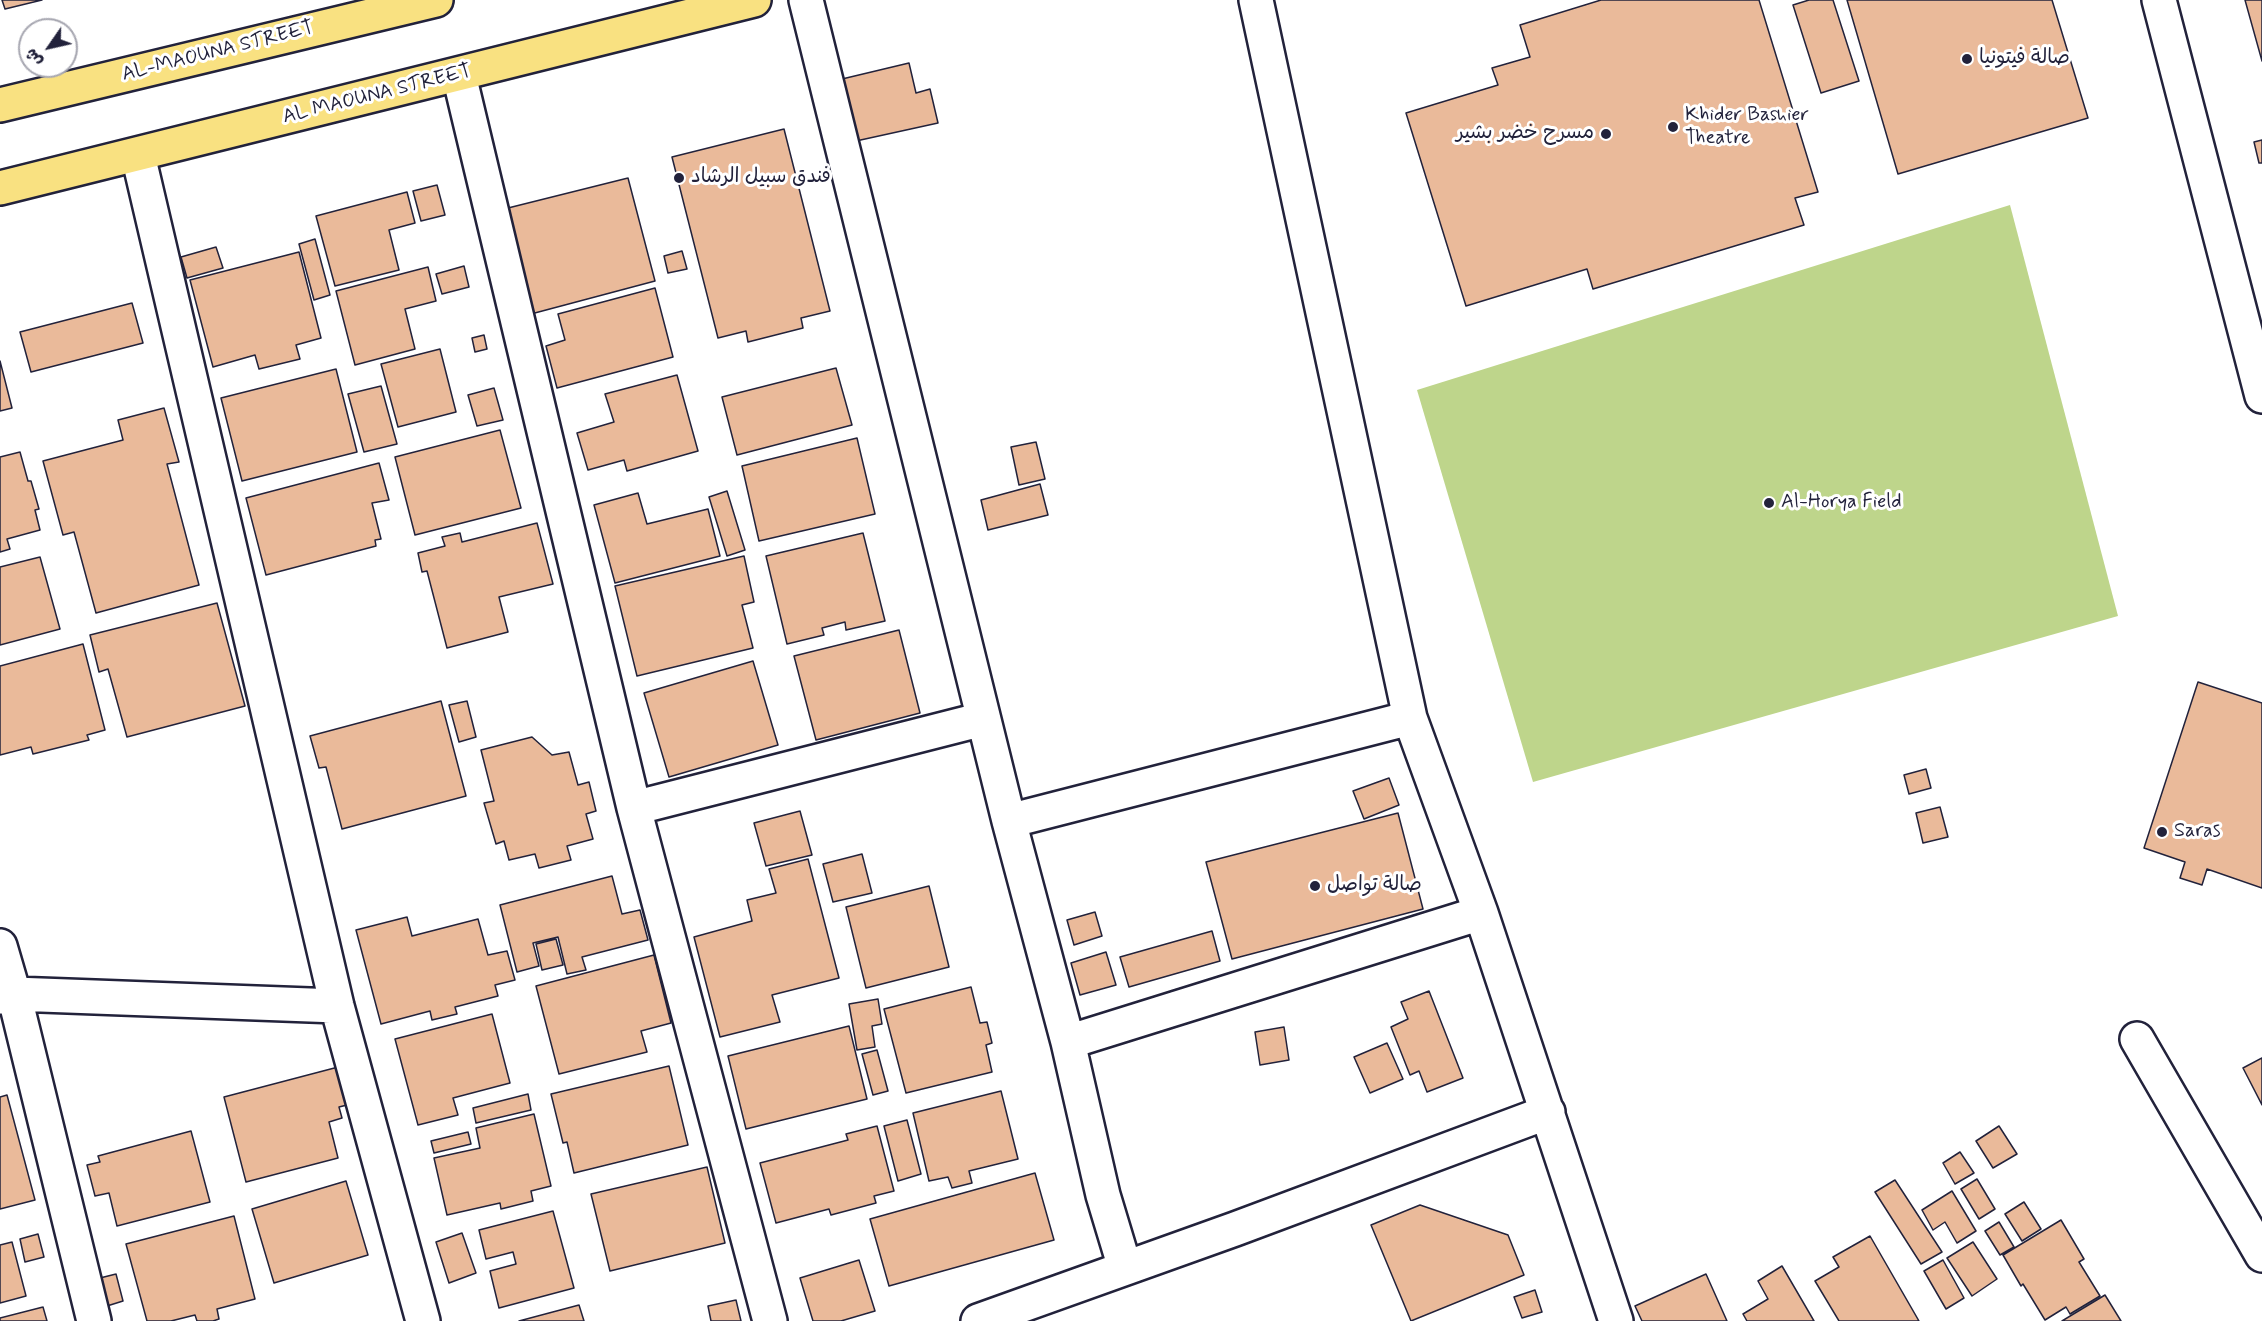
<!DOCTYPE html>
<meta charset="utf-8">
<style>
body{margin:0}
#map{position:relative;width:2262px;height:1321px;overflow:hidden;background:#fff;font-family:Mynerve,"Playpen Sans Arabic",sans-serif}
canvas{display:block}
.north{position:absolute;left:18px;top:18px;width:60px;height:60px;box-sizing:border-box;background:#fff;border:2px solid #a7a7b1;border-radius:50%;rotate:236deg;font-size:16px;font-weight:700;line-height:24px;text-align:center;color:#22223b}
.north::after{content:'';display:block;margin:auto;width:21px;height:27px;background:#22223b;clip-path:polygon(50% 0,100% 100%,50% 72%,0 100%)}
</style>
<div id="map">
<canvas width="2262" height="1321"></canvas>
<div class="north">ش</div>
</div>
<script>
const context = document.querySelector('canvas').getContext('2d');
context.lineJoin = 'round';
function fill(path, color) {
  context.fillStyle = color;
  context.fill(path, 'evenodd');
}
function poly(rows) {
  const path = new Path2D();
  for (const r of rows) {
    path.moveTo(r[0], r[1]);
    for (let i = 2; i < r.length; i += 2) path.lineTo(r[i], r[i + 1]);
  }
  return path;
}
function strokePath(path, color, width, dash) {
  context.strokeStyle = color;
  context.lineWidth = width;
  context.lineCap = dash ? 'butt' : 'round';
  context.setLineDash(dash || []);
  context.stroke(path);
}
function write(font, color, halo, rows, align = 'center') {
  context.font = font + ' Mynerve,"Playpen Sans Arabic",sans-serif';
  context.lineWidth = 6;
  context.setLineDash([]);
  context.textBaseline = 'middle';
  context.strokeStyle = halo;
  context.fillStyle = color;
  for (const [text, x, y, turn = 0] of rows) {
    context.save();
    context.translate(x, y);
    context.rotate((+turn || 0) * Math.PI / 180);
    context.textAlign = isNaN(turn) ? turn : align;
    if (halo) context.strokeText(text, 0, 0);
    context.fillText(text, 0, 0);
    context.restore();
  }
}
const green = poly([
 [2010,205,2118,616,1533,782,1417,390]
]);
const building = poly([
 [2,0,42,0,5,9,2,0],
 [1601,0,1759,0,1818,192,1795,198,1804,225,1593,289,1587,269,1466,306,1406,113,1498,85,1492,68,1530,57,1520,25,1601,0],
 [1809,0,1833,0,1859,81,1821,93,1793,5,1809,0],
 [1847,0,2052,0,2088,118,1898,174,1847,0],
 [2245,0,2262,0,2262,61,2245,0],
 [909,63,916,93,930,89,938,123,856,141,842,79,909,63],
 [784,129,830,311,801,318,803,328,748,342,746,331,718,338,672,157,784,129],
 [2262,140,2262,163,2259,163,2254,142,2262,140],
 [628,178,655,281,531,314,504,209,628,178],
 [437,185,445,215,421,221,413,191,437,185],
 [407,192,415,223,389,230,399,270,335,286,316,216,407,192],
 [315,239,330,295,314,300,299,244,315,239],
 [216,247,223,268,187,278,181,257,216,247],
 [682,251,687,269,668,273,664,256,682,251],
 [299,252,321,338,296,345,300,359,259,369,255,355,213,367,190,280,299,252],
 [464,266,469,287,442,294,436,274,464,266],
 [428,267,436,301,405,309,415,349,355,365,336,291,428,267],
 [655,288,673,357,557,388,546,346,565,340,558,314,655,288],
 [132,303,143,343,31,372,20,332,132,303],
 [484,335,487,349,475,352,472,338,484,335],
 [440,349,456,412,398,427,381,364,440,349],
 [0,361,12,408,0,411,0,361],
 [836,368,852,425,737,455,722,397,836,368],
 [336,369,357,452,242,481,221,398,336,369],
 [677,375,698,451,627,471,624,460,588,470,577,433,614,422,605,394,677,375],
 [381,386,397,444,364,452,348,394,381,386],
 [494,388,503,420,477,426,468,395,494,388],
 [164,408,179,462,167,464,199,585,96,613,74,532,63,535,43,461,123,440,118,420,164,408],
 [500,430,521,508,415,535,395,457,500,430],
 [857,438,875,514,759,541,742,466,857,438],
 [1036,442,1045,479,1019,485,1011,447,1036,442],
 [20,452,28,481,31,481,39,509,35,510,40,530,7,539,10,549,0,552,0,457,20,452],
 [379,463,389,500,372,503,381,539,375,540,376,546,266,575,246,498,379,463],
 [1040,484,1048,515,988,530,981,500,1040,484],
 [727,491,745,550,727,556,709,497,727,491],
 [638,493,647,524,708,509,720,556,615,583,594,505,638,493],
 [537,523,553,584,499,597,508,632,447,648,427,571,422,572,418,553,445,546,442,537,460,533,462,542,537,523],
 [863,533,885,621,846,630,845,622,822,628,824,635,787,644,766,556,863,533],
 [744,556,754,602,742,605,753,648,637,676,615,586,744,556],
 [40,557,60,629,0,645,0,567,40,557],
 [217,603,245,706,127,737,108,669,99,672,90,635,217,603],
 [899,630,920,713,816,740,794,656,899,630],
 [83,644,105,730,87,735,89,740,33,754,31,747,0,755,0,666,83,644],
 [753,661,778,745,669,777,644,693,753,661],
 [2198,682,2262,703,2262,888,2207,869,2202,885,2180,878,2185,862,2144,848,2198,682],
 [441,701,466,796,342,829,326,767,319,768,310,736,441,701],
 [467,701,476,737,459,742,449,705,467,701],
 [532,737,552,755,569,752,578,785,589,782,596,811,586,814,593,839,567,846,571,860,539,868,535,854,509,860,504,841,496,844,484,803,494,801,481,750,532,737],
 [1926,769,1931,788,1909,794,1904,775,1926,769],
 [1389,778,1399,805,1364,819,1353,791,1389,778],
 [1940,807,1948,837,1923,843,1916,813,1940,807],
 [800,811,812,855,766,866,754,823,800,811],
 [1398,813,1423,909,1232,959,1206,862,1398,813],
 [862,854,872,893,833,902,823,864,862,854],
 [808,859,839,978,772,995,780,1022,720,1037,694,937,752,921,747,900,776,893,769,869,808,859],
 [612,876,622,914,640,910,648,940,582,957,586,970,567,974,558,937,533,943,539,966,517,972,500,905,612,876],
 [929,886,949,967,866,988,846,907,929,886],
 [1095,912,1102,936,1074,945,1067,920,1095,912],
 [407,917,412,936,478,919,488,955,507,951,515,980,495,985,498,996,455,1007,457,1014,432,1020,430,1011,381,1024,356,930,407,917],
 [1212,931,1220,961,1129,987,1120,957,1212,931],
 [556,939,563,965,542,970,536,944,556,939],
 [1106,952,1116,985,1080,995,1071,963,1106,952],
 [654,955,671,1023,641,1031,647,1052,559,1074,536,986,654,955],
 [971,987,980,1023,987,1022,992,1043,986,1045,992,1072,906,1093,884,1009,971,987],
 [1429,991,1463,1078,1427,1092,1419,1071,1410,1075,1391,1027,1408,1019,1401,1002,1429,991],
 [878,999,882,1024,872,1026,875,1047,857,1050,849,1004,878,999],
 [492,1014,510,1083,453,1098,458,1115,418,1125,395,1039,492,1014],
 [849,1026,867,1099,746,1129,728,1056,849,1026],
 [1284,1027,1289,1060,1260,1065,1255,1032,1284,1027],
 [1387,1043,1403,1079,1370,1093,1354,1057,1387,1043],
 [877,1050,888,1091,873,1095,862,1054,877,1050],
 [2262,1058,2262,1105,2243,1068,2262,1058],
 [342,1066,351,1104,339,1107,342,1118,329,1122,338,1158,246,1182,224,1097,342,1066],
 [669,1066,688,1145,574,1173,567,1142,563,1143,551,1094,669,1066],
 [1001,1091,1018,1159,969,1171,972,1183,952,1188,948,1177,929,1181,913,1113,1001,1091],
 [528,1094,531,1110,476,1123,473,1108,528,1094],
 [7,1095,35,1200,0,1209,0,1097,7,1095],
 [534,1114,551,1186,531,1191,533,1201,501,1209,500,1203,447,1215,434,1158,480,1148,476,1128,534,1114],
 [907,1120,921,1174,898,1181,884,1126,907,1120],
 [877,1126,894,1191,874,1196,876,1203,831,1215,829,1209,776,1223,760,1163,848,1140,846,1134,877,1126],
 [1999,1126,2017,1154,1993,1168,1976,1141,1999,1126],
 [191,1131,210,1202,117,1226,109,1193,95,1196,87,1165,100,1162,98,1156,191,1131],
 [468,1132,471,1144,434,1153,431,1141,468,1132],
 [1960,1152,1974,1173,1955,1184,1943,1163,1960,1152],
 [707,1167,725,1243,610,1271,591,1194,707,1167],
 [1035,1173,1054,1240,889,1286,870,1219,1035,1173],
 [1977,1179,1995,1209,1979,1219,1961,1189,1977,1179],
 [1895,1180,1942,1252,1921,1264,1875,1192,1895,1180],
 [346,1181,368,1255,274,1283,252,1209,346,1181],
 [1952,1191,1976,1231,1957,1243,1945,1222,1933,1230,1922,1210,1952,1191],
 [2024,1202,2041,1229,2022,1241,2005,1214,2024,1202],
 [1420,1205,1508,1235,1524,1275,1411,1321,1371,1225,1420,1205],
 [553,1211,574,1288,499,1308,490,1271,516,1264,513,1252,486,1259,479,1230,553,1211],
 [234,1216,255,1299,217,1309,219,1319,213,1321,197,1321,195,1315,171,1321,147,1321,126,1244,234,1216],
 [2061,1220,2084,1259,2079,1262,2100,1296,2070,1314,2066,1307,2045,1320,2023,1284,2021,1286,2003,1255,2061,1220],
 [1999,1222,2014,1247,2000,1255,1985,1231,1999,1222],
 [462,1233,476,1273,449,1283,436,1242,462,1233],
 [38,1234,44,1257,25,1262,20,1239,38,1234],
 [1870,1236,1919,1321,1839,1321,1815,1281,1839,1267,1833,1257,1870,1236],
 [12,1242,26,1296,0,1303,0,1245,12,1242],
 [1973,1242,1997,1279,1972,1296,1947,1258,1973,1242],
 [859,1260,875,1311,841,1321,813,1321,800,1278,859,1260],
 [1943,1260,1964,1298,1946,1309,1924,1271,1943,1260],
 [1782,1266,1814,1321,1747,1321,1743,1314,1768,1299,1758,1281,1782,1266],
 [116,1274,123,1301,107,1306,100,1278,116,1274],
 [1706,1274,1727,1321,1642,1321,1635,1306,1706,1274],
 [1535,1290,1542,1312,1522,1318,1514,1297,1535,1290],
 [2105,1295,2121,1321,2062,1321,2105,1295],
 [736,1300,741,1321,711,1321,708,1306,736,1300],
 [579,1305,584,1321,519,1321,579,1305],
 [43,1307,47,1321,0,1321,0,1318,43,1307]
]);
const minor = poly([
 [806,0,1009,821,1068,1042,1103,1195,1125,1268],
 [1256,0,1410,718,1481,913,1616,1321],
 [2159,0,2262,396],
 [459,75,634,808,770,1321],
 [138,155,337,1006,423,1321],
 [634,808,983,719],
 [1009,821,1410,718],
 [0,946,14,994,94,1321],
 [0,997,14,994,337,1006],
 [2137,1039,2262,1255],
 [1068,1042,1481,913],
 [978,1321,1235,1229,1548,1112]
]);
const highway = poly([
 [0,105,436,0],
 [0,188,754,0]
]);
const markers = [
 [1967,59,6,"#22223b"],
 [1673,127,6,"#22223b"],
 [1606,134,6,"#22223b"],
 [679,178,6,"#22223b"],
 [1769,503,6,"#22223b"],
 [2162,832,6,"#22223b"],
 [1315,886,6,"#22223b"]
];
const streetNames = [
 ["AL-MAOUNA STREET",218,52,-14],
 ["AL MAOUNA STREET",377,95,-14]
];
const poiNames = [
 ["صالة فيتونيا",1979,59],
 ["Khider Bashier",1685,116],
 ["Theatre",1685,139],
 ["مسرح خضر بشير",1594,134,"right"],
 ["فندق سبيل الرشاد",691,178],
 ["Al-Horya Field",1781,503],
 ["Saras",2174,832],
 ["صالة تواصل",1327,886]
];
fill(green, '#bed58b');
fill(building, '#eaba9a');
strokePath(building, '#22223b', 1.5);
strokePath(minor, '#22223b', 38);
strokePath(highway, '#22223b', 38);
strokePath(minor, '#fff', 33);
strokePath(highway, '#f9e181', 33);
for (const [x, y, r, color] of markers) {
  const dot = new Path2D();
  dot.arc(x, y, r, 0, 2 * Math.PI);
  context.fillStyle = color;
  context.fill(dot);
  strokePath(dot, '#fff', 2);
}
write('20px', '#22223b', '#fff', streetNames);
write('20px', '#22223b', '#fff', poiNames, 'left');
</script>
